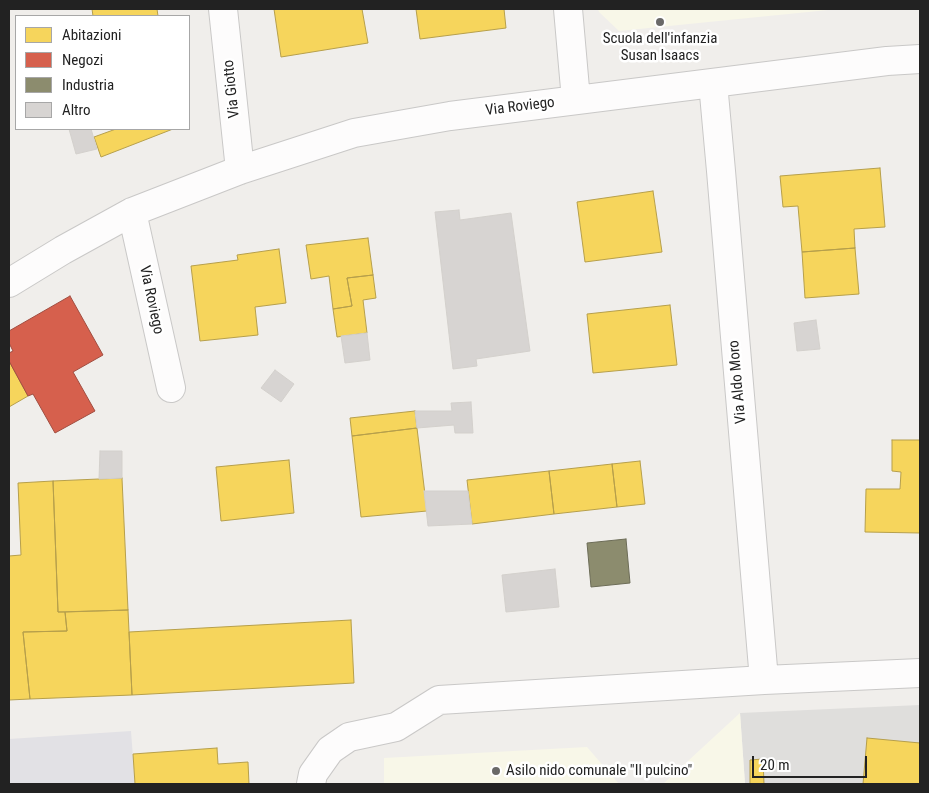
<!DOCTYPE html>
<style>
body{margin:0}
#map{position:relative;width:929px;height:793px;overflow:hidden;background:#f0eeeb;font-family:"Roboto Condensed",sans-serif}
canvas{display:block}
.frame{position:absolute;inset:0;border:10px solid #222;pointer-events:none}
.legend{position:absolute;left:15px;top:15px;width:175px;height:115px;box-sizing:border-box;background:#fff;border:1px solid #a7a7a7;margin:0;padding:6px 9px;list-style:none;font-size:15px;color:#222}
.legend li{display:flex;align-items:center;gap:10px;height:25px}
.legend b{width:25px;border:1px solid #a7a7a7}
.scale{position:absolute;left:752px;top:756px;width:115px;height:22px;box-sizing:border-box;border:2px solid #222;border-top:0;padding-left:6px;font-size:15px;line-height:18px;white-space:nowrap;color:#222;-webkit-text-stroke:4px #fff;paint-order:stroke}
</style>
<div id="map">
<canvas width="929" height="793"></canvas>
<div class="frame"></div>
<ul class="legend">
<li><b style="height:14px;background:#f6d55c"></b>Abitazioni</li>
<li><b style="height:14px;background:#d6604d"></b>Negozi</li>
<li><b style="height:14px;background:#8c8c6e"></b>Industria</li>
<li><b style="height:14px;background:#d7d4d2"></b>Altro</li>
</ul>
<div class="scale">20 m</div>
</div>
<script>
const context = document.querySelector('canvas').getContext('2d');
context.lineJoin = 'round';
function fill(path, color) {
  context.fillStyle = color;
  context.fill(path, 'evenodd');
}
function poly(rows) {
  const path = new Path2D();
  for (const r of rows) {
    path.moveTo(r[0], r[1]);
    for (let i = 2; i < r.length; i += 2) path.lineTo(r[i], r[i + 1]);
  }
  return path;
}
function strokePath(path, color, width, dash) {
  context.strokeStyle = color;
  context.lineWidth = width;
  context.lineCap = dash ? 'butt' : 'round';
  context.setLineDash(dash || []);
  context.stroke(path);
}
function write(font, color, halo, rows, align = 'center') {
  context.font = font + ' "Roboto Condensed",sans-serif';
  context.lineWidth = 5;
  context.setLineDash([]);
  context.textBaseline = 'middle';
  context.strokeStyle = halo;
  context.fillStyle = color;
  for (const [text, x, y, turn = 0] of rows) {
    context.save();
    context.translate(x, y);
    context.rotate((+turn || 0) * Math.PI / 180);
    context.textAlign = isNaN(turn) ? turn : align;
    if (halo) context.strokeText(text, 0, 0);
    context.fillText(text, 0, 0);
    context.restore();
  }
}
const residential = poly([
 [920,705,920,784,745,784,740,713]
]);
const education = poly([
 [598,9,838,9,619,31,599,12],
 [740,713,745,784,663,784],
 [587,747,619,784,384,784,384,758]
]);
const plaza = poly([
 [131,731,135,784,9,784,9,739]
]);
const homes = poly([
 [92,9,157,9,158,16,93,16,92,9],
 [274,9,362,9,368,43,281,57,274,9],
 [416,9,504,9,506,28,420,39,416,9],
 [116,129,173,129,101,157,94,137,116,129],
 [880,168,885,227,854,229,855,248,802,252,798,206,783,207,780,176,880,168],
 [653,191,662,252,585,262,577,202,653,191],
 [368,238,373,275,347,278,352,306,333,309,329,276,311,279,306,245,368,238],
 [855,248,859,294,805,298,802,252,855,248],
 [279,249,286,303,255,307,258,335,200,341,191,266,238,260,237,255,279,249],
 [373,275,376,298,363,300,367,333,337,337,333,309,352,306,347,278,373,275],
 [670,305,677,365,593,373,587,314,670,305],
 [9,361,28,396,9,407,9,361],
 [415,411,417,428,352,436,350,418,415,411],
 [417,428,427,511,361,517,352,436,417,428],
 [892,440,920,440,920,533,865,532,866,489,900,489,901,472,892,471,892,440],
 [289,460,294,513,221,521,216,467,289,460],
 [640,461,645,504,617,507,612,464,640,461],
 [612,464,617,507,554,514,549,471,612,464],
 [549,471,554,514,472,524,467,480,549,471],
 [122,478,128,610,58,612,53,481,122,478],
 [53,481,58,612,65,612,67,631,23,632,30,699,9,700,9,556,21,555,18,483,53,481],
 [128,610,132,695,30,699,23,632,67,631,65,612,128,610],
 [351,620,354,683,132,695,129,632,351,620],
 [867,738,920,743,920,784,863,784,867,738],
 [217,748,218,764,248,762,249,784,135,784,133,754,217,748],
 [763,759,764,784,750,784,750,760,763,759]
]);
const shops = poly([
 [70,296,103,355,73,372,95,411,55,433,33,394,28,396,9,361,9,353,13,351,9,343,9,331,70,296]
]);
const industry = poly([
 [626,539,630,583,591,587,587,543,626,539]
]);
const building = poly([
 [69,129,91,129,97,149,76,154,69,129],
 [459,210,460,220,511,213,530,351,476,359,477,366,453,369,435,212,459,210],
 [816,320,820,349,797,351,794,323,816,320],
 [367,333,370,360,345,363,341,336,367,333],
 [275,370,294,384,281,402,261,388,275,370],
 [471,402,473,433,455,433,454,425,417,428,415,411,452,411,451,403,471,402],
 [100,451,122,451,122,478,99,479,100,451],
 [424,491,468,491,472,524,428,526,424,491],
 [555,569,559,607,506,612,502,575,555,569]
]);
const minor = poly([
 [223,9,240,170],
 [568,9,576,100],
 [713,83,721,171,764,680,920,673],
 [132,212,171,388],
 [9,283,63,250,132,212,240,170,354,133,450,116,887,61,920,59],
 [311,784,313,774,330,750,349,737,396,727,439,700,764,680]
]);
const markers = [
 [660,22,5,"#6a6968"],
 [496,771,5,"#6a6968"]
];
const poiNames = [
 ["Scuola dell'infanzia",660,39],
 ["Susan Isaacs",660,56],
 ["Asilo nido comunale \"Il pulcino\"",506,771,"left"]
];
const streetNames = [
 ["Via Giotto",232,89,-96],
 ["Via Roviego",520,107,-7],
 ["Via Roviego",151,300,78],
 ["Via Aldo Moro",738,382,-95]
];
fill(residential, '#dfdedc');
fill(education, '#f8f7e8');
fill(plaza, '#e2e1e5');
fill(homes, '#f6d55c');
strokePath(homes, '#b69f4b', 1);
fill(shops, '#d6604d');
strokePath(shops, '#a04d40', 1);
fill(industry, '#8c8c6e');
strokePath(industry, '#6c6c57', 1);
fill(building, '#d7d4d2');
strokePath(building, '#d3d0cc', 1);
strokePath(minor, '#c9c8c7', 30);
strokePath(minor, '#fdfcfc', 28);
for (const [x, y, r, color] of markers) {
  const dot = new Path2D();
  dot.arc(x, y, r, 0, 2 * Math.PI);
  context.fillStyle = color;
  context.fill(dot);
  strokePath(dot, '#fff', 2);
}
write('15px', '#222', '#fff', poiNames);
write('15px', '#222', '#fff', streetNames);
</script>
